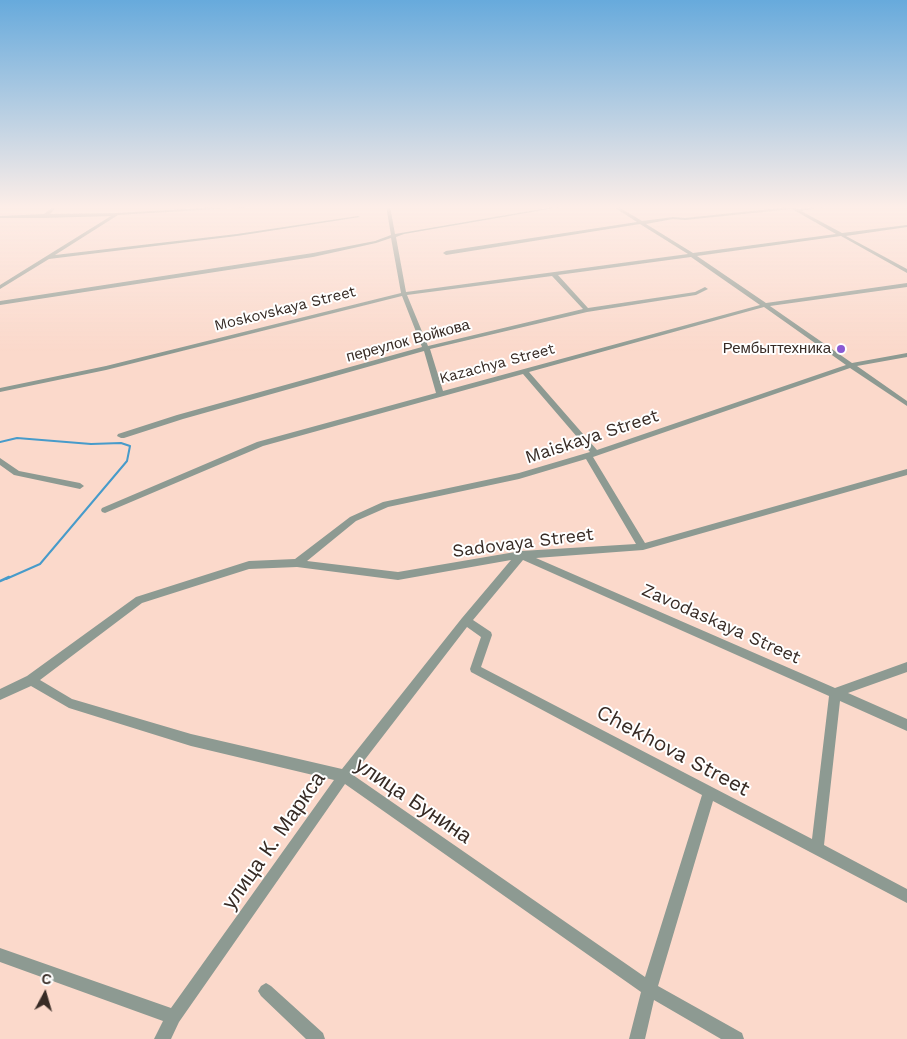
<!DOCTYPE html>
<meta charset="utf-8">
<style>
body{margin:0}
#map{position:relative;width:907px;height:1039px;overflow:hidden;background:#fbd9cb;font-family:"Work Sans",sans-serif}
canvas{display:block}
.north{position:absolute;left:20px;top:969px;width:50px;height:50px;-webkit-text-stroke:4px #fff;paint-order:stroke;rotate:6deg;font-size:14px;font-weight:700;line-height:20px;text-align:center;color:#372b25}
.north::after{content:'';display:block;margin:auto;width:18px;height:22px;background:#372b25;clip-path:polygon(50% 0,100% 100%,50% 72%,0 100%)}
</style>
<div id="map">
<canvas width="907" height="1039"></canvas>
<div class="north">С</div>
</div>
<script>
const context = document.querySelector('canvas').getContext('2d');
context.lineJoin = 'round';
function poly(rows) {
  const path = new Path2D();
  for (const r of rows) {
    path.moveTo(r[0], r[1]);
    for (let i = 2; i < r.length; i += 2) path.lineTo(r[i], r[i + 1]);
  }
  return path;
}
function strokePath(path, color, width, dash) {
  context.strokeStyle = color;
  context.lineWidth = width;
  context.lineCap = dash ? 'butt' : 'round';
  context.setLineDash(dash || []);
  context.stroke(path);
}
function fill(path, color) {
  context.fillStyle = color;
  context.fill(path, 'evenodd');
}
function write(font, color, halo, rows, align = 'center') {
  context.font = font + ' "Work Sans",sans-serif';
  context.lineWidth = 4;
  context.setLineDash([]);
  context.textBaseline = 'middle';
  context.strokeStyle = halo;
  context.fillStyle = color;
  for (const [text, x, y, turn = 0] of rows) {
    context.save();
    context.translate(x, y);
    context.rotate((+turn || 0) * Math.PI / 180);
    context.textAlign = isNaN(turn) ? turn : align;
    if (halo) context.strokeText(text, 0, 0);
    context.fillText(text, 0, 0);
    context.restore();
  }
}
const streamFar1 = poly([
 [0,442,17,438,91,444,121,443,130,446,127,461,40,564,6,579]
]);
const stream = poly([
 [0,581,9,577]
]);
const minor = poly([
 [54,206,58,206,50,214,118,213,232,206,252,206,250,207,118,215,55,255,237,234,358,216,360,217,237,236,49,259,0,289,0,285,111,216,44,218,0,218,0,216,44,214,54,206],
 [386,206,390,206,395,234,559,206,567,206,404,234,396,237,406,292,688,254,640,224,446,255,443,253,446,251,637,222,612,206,617,206,642,221,673,217,685,218,788,207,787,206,792,206,797,209,827,206,825,207,801,211,842,233,907,225,907,227,846,236,907,269,907,273,841,236,697,256,766,303,907,283,907,287,770,306,852,363,907,353,907,357,857,366,907,401,907,406,850,368,593,457,645,543,907,469,907,475,643,550,536,558,835,688,907,662,907,672,848,693,907,719,907,731,840,701,824,845,907,889,907,903,713,801,658,986,742,1033,744,1039,721,1039,654,1000,645,1039,629,1039,641,992,345,784,179,1022,171,1039,154,1039,163,1021,0,962,0,948,171,1008,334,780,191,746,69,708,31,686,0,700,0,689,27,676,136,597,249,561,295,559,350,517,383,502,519,473,590,452,523,374,263,446,105,513,102,512,101,510,102,508,257,442,436,393,424,351,183,419,124,438,121,438,117,436,118,434,177,415,422,347,402,296,106,370,0,392,0,388,106,366,401,293,391,238,376,243,313,257,0,305,0,301,313,253,375,241,391,235,386,206],
 [792,209,836,234,693,253,646,224,673,219,685,220,792,209],
 [691,257,760,305,443,391,430,349,587,312,696,295,708,289,705,287,695,292,588,308,558,275,691,257],
 [552,276,583,309,428,346,407,295,552,276],
 [764,307,846,365,597,450,529,372,764,307],
 [586,459,636,544,521,551,398,572,307,561,356,521,388,507,519,479,586,459],
 [511,560,462,618,342,769,191,734,72,699,40,680,142,603,249,569,297,567,398,580,511,560],
 [523,560,829,696,812,839,481,667,492,635,491,632,473,620,523,560],
 [467,627,481,637,470,669,471,672,702,795,645,977,353,775,467,627],
 [0,458,19,471,80,483,84,486,80,489,14,475,0,465,0,458],
 [266,983,271,986,323,1033,325,1039,306,1039,261,996,258,991,261,986,266,983]
]);
const markers = [
 [841,349,5,"#8a5ad3"]
];
const farStreetnames = [
 ["Moskovskaya Street",285,309,-14],
 ["переулок Войкова",408,341,-15],
 ["Kazachya Street",497,364,-15]
];
const farPoinames = [
 ["Рембыттехника",831,349]
];
const streetNames = [
 ["Maiskaya Street",592,437,-18],
 ["Sadovaya Street",523,543,-7],
 ["Zavodaskaya Street",721,624,24]
];
const nearStreetnames = [
 ["Chekhova Street",673,751,28],
 ["улица Бунина",413,801,34],
 ["улица К. Маркса",274,841,-55]
];
strokePath(streamFar1, '#479bca', 2);
strokePath(stream, '#479bca', 2.5);
fill(minor, '#8d9a92');
const sky = context.createLinearGradient(0, 0, 0, 351);
sky.addColorStop(0, '#67aadc');
sky.addColorStop(0.59, '#fdeee8');
sky.addColorStop(1, '#fdeee800');
context.fillStyle = sky;
context.fillRect(0, 0, 907, 351);
for (const [x, y, r, color] of markers) {
  const dot = new Path2D();
  dot.arc(x, y, r, 0, 2 * Math.PI);
  context.fillStyle = color;
  context.fill(dot);
  strokePath(dot, '#fff', 2);
}
write('15px', '#372b25', '#fff', farStreetnames);
write('15px', '#372b25', '#fff', farPoinames, 'right');
write('18px', '#372b25', '#fff', streetNames);
write('21px', '#372b25', '#fff', nearStreetnames);
</script>
